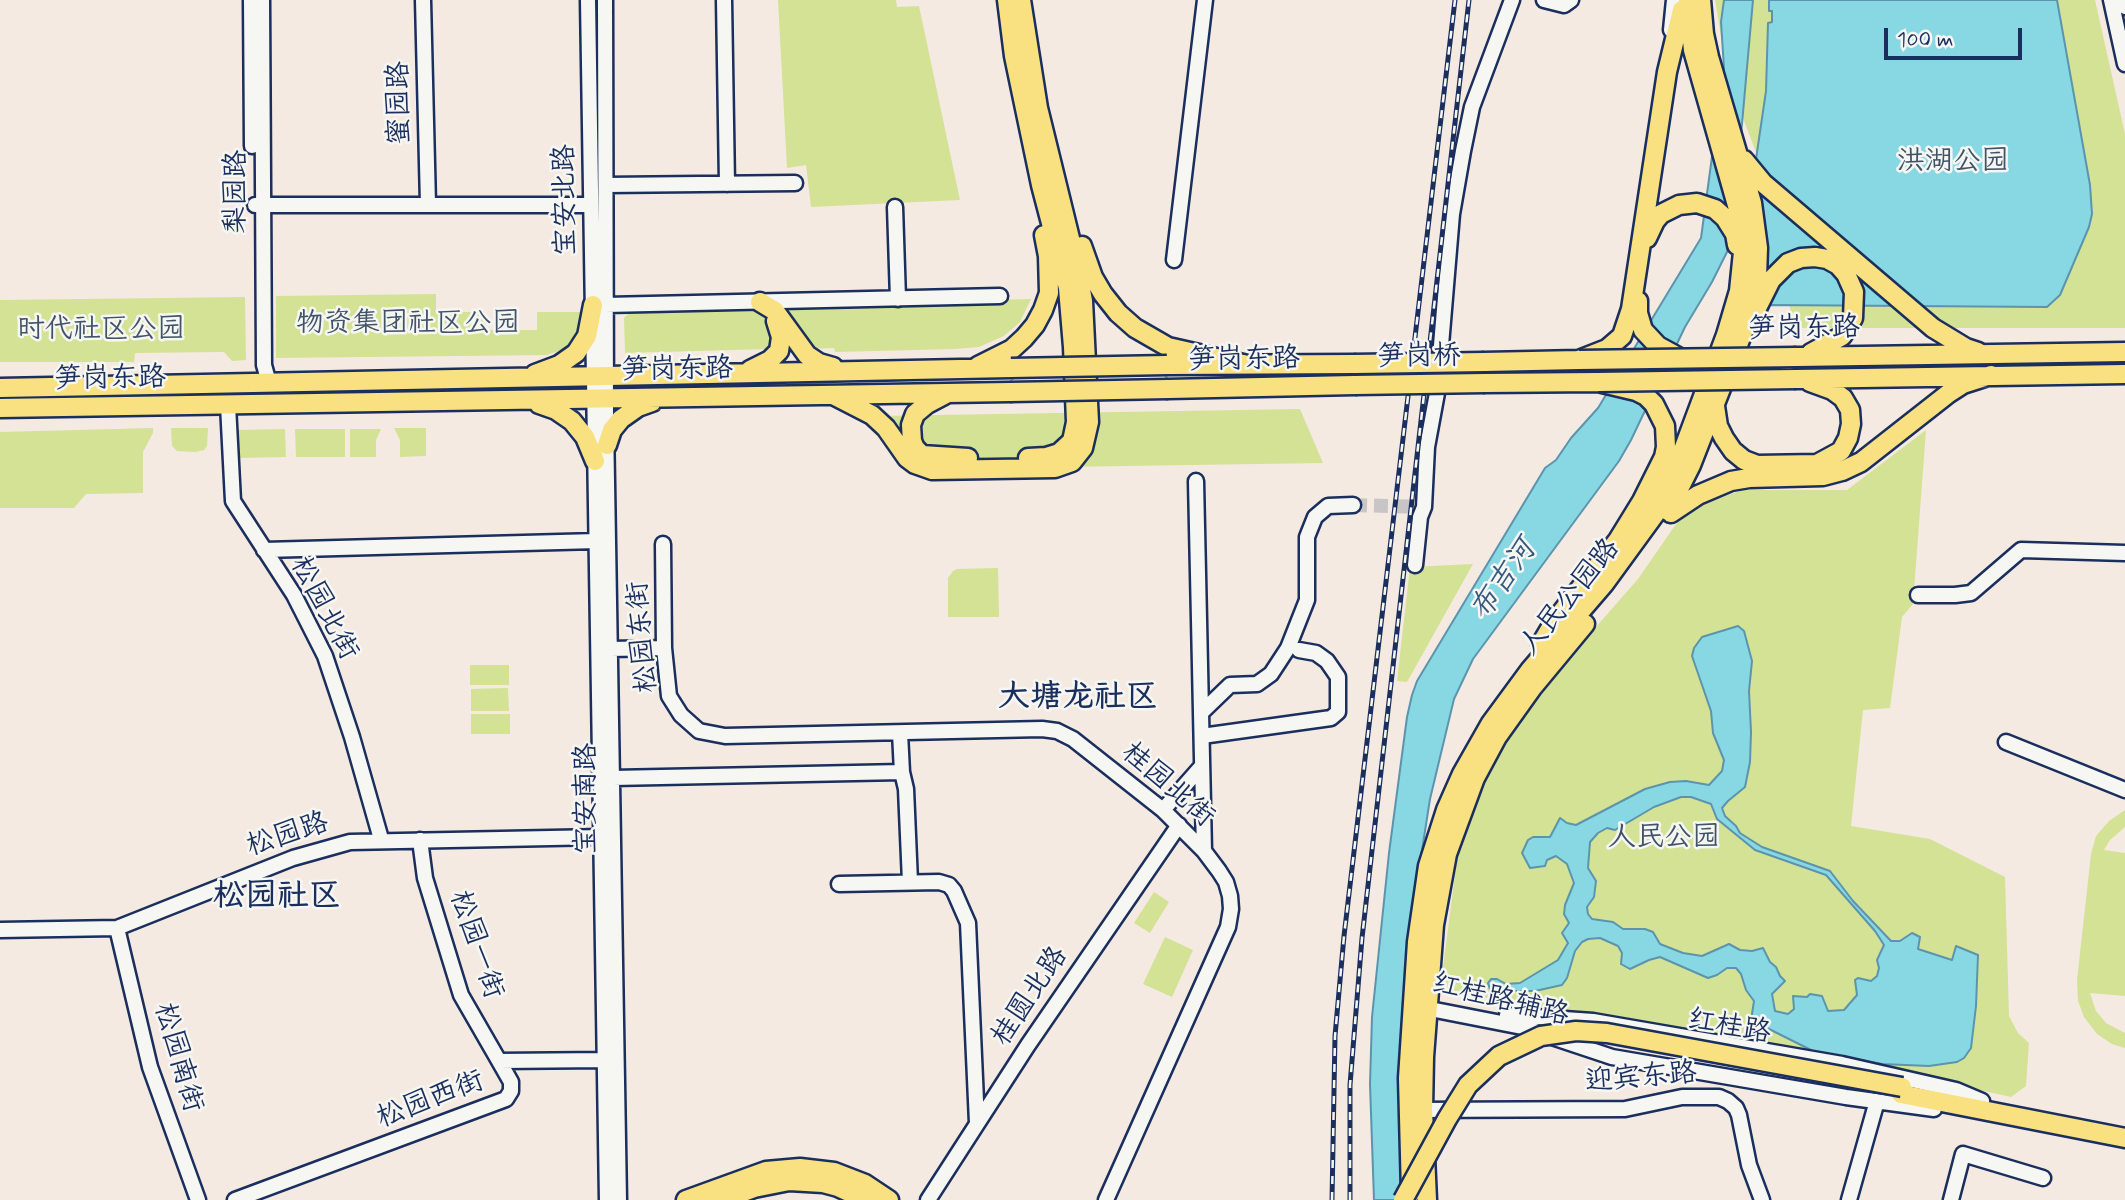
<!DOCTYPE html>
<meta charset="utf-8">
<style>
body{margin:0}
#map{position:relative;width:2125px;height:1200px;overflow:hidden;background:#f4eae1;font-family:Mynerve,sans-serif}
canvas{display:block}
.scale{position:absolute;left:1884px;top:28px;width:138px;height:32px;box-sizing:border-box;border:4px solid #1b2f5e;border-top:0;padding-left:9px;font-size:21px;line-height:24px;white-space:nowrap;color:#1b2f5e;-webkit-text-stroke:5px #f6f6f2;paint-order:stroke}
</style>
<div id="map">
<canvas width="2125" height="1200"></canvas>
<div class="scale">100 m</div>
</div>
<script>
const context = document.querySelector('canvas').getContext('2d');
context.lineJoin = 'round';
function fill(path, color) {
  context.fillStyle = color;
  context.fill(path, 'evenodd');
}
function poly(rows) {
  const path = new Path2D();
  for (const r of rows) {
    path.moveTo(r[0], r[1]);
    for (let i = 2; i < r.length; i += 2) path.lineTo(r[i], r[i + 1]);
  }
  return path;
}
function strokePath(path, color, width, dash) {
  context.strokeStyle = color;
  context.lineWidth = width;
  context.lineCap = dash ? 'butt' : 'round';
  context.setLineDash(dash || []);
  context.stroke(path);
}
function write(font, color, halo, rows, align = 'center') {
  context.font = font + ' Mynerve,"LXGW WenKai TC",sans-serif';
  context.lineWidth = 5;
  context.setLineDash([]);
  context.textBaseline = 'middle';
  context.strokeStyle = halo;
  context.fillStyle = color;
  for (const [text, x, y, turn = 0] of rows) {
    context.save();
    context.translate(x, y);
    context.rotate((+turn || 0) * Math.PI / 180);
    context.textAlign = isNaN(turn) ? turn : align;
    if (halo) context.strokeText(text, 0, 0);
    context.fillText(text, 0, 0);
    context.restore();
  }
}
const green = poly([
 [778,0,896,0,897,7,919,6,960,200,811,207,806,165,787,168],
 [1715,0,2095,0,2125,134,2125,328,1794,328,1762,168,1741,113,1724,54],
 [436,294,436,312,485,312,486,330,537,330,537,312,581,312,579,335,567,348,547,355,276,358,276,296],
 [245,297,246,360,232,361,224,352,135,353,134,362,0,362,0,300],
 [1031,299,1020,322,1004,336,979,347,955,349,835,352,834,348,808,349,783,309,798,305],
 [741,308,759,312,767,316,775,334,770,349,625,353,624,318,631,311],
 [1300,409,1323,463,930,469,877,416],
 [153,428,153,433,143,452,143,493,86,494,74,508,0,508,0,432],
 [171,428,208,428,207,446,204,450,195,452,177,451,172,446],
 [394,428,426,428,426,456,400,457,400,440],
 [285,429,286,457,237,458,236,430],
 [295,429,345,429,345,457,296,457],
 [350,429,381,429,376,440,376,457,350,457],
 [1926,430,1913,604,1902,617,1890,708,1863,710,1851,826,1930,839,2005,877,2009,1016,2018,1033,2029,1043,2026,1086,2011,1097,1831,1057,1440,990,1462,821,1517,717,1638,579,1685,511,1742,490,1847,490],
 [1473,564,1407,682,1397,681,1410,567],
 [998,568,999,617,948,617,948,578,953,571,957,569],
 [470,665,509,665,509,685,470,685],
 [508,688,509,711,471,711,471,689],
 [471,714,510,714,510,734,471,734],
 [2125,810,2125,827,2110,840,2104,850,2125,853,2125,996,2090,993,2096,1011,2106,1023,2125,1033,2125,1048,2112,1044,2097,1034,2084,1017,2078,1001,2077,980,2091,854,2096,836,2109,821],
 [1154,892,1169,902,1150,933,1134,923],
 [1165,937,1193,950,1172,997,1143,984]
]);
const water = poly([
 [1724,0,1753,0,1734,214,1727,252,1712,282,1685,327,1631,440,1619,461,1473,659,1454,699,1430,799,1417,882,1404,1200,1374,1200,1370,1084,1372,1017,1389,853,1407,717,1412,695,1417,681,1545,468,1556,460,1571,438,1598,408,1701,238,1724,68,1721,22,1724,0],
 [1769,0,2057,0,2090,185,2092,214,2089,227,2060,295,2047,307,1770,305,1758,336,1730,336,1766,91,1768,23,1772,22,1772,11,1769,11,1769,0],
 [1738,626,1744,631,1752,661,1749,691,1751,732,1750,762,1745,787,1728,801,1722,808,1725,816,1736,826,1740,833,1762,847,1830,871,1853,901,1891,941,1900,941,1912,933,1920,937,1918,949,1952,960,1956,946,1978,955,1976,1006,1971,1048,1964,1058,1957,1062,1929,1066,1882,1064,1813,1051,1753,1021,1752,1014,1754,1001,1746,990,1741,974,1736,968,1727,968,1717,975,1708,978,1660,957,1649,960,1630,969,1621,964,1622,953,1618,946,1600,938,1588,939,1582,942,1575,951,1567,978,1562,985,1535,991,1507,991,1501,996,1491,993,1488,983,1491,979,1497,979,1506,984,1520,983,1558,960,1568,943,1562,933,1569,923,1564,914,1565,905,1574,883,1567,864,1556,856,1547,860,1545,866,1530,868,1522,853,1528,840,1533,837,1550,837,1560,818,1567,823,1576,825,1645,789,1670,782,1686,781,1709,785,1722,771,1724,760,1713,733,1711,711,1692,656,1694,648,1702,637,1738,626],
 [1681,797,1691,797,1711,804,1717,819,1755,850,1826,875,1875,931,1884,945,1877,960,1879,968,1877,976,1871,981,1858,978,1855,980,1857,995,1844,1010,1828,1011,1822,996,1810,994,1807,997,1793,996,1794,1009,1788,1014,1775,1011,1772,994,1785,981,1780,976,1776,967,1770,962,1763,948,1752,951,1740,950,1729,944,1702,956,1683,953,1660,944,1653,932,1645,929,1623,929,1613,922,1592,919,1588,914,1587,907,1594,897,1596,881,1588,868,1590,842,1598,833,1607,828,1615,830,1654,807,1681,797]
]);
const minorTunnel = poly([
 [1353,505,1424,507]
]);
const minor = poly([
 [251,0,252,146],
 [262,0,264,365,269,383],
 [423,0,428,204],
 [588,0,607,1200],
 [605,0,606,422,619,1200],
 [724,0,727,184],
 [1544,0,1564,5,1571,0],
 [2111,0,2125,64],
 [2123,0,2125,7],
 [1671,30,1674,0],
 [606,185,795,183],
 [255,205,591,205],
 [895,207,898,299],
 [1174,260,1205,0],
 [606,305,1000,296],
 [228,405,233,501,294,595,325,656,352,737,381,839],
 [1196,481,1204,851],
 [663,544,664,648,669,696,681,715,699,731,725,736,1042,729,1057,731,1073,739,1163,810,1204,851,1219,871,1226,882,1230,896,1231,909,1228,927,1106,1200],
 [264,550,597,541],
 [1415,565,1420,517,1424,507,1427,447,1437,393,1452,214,1463,151,1472,107,1512,0],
 [1918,595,1955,595,1971,593,2021,550,2125,553],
 [610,649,664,648],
 [1201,713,1230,685,1257,684,1271,674,1288,648,1307,600,1307,537,1315,517,1328,506,1353,505],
 [900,733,902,772,906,789,910,882],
 [1202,736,1331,718,1338,712,1338,677,1327,661,1316,653,1299,650],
 [2006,742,2125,790],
 [613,778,902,772],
 [1163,810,1201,767],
 [420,840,425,878,461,995,499,1061],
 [839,884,939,882,949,885,954,891,968,923,977,1123],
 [117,928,150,1067,198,1200],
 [0,930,117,928,293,858,350,842,601,837],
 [1420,1007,1522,1027,1612,1057,1846,1097,1934,1109],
 [1507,1015,1593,1021,1842,1064,1956,1090,1982,1101],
 [1415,1110,1625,1109,1682,1097,1719,1097,1728,1101,1736,1108,1739,1115,1749,1165,1762,1200],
 [235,1200,506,1099,511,1091,511,1082,499,1061,605,1060],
 [928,1200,1028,1045,1179,825],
 [1849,1200,1875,1108],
 [1951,1200,1963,1154,2043,1178]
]);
const major = poly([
 [1007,0,1014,56,1041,185,1068,288,1073,347,1076,422,1072,441,1059,453,1046,457,1028,458],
 [1744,160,1763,183,1933,328,1966,348,1978,352],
 [1647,238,1655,221,1661,214,1679,205,1697,203,1715,209,1725,218,1735,234,1737,245],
 [1082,246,1093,277,1103,294,1118,313,1135,328,1168,347,1243,364],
 [1638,301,1638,313,1643,330,1658,346,1680,358],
 [760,302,775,311,807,355,819,363,833,367],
 [1757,308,1771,280,1788,263,1801,258,1815,257,1827,259,1838,265,1846,274,1854,292,1853,318,1842,336,1811,353],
 [1796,357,2125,352],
 [1484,362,1579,360,1607,349,1622,336,1631,309,1667,72,1682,10],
 [1167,365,1354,364],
 [978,366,1012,349,1024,338,1035,325,1043,310,1049,293,1048,256,1044,235],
 [750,370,770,360,779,351,781,337,776,321],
 [535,374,559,365,576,353,587,336,593,305],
 [1796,379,2125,374],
 [1485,383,1598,382,1636,391,1646,396,1654,404,1665,426,1666,447,1664,457,1642,501,1618,540,1554,622,1541,644],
 [0,388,1011,368],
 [1168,389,1355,385],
 [946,394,927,404,915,414,911,425,912,441,915,448,922,455,968,458],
 [835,396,872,415,886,428,907,458,915,464,932,470,1055,468,1072,462,1083,448,1089,422,1083,301,1076,263,1038,108,1021,0],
 [539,404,556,410,572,421,585,437,595,461],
 [1715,406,1718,426,1724,438,1733,451,1744,460,1757,465,1817,464,1841,451,1848,438,1851,424,1850,410,1843,398,1832,390,1810,382],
 [0,408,1010,392],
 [607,445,612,430,621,419,638,407,652,402],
 [1668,511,1691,465,1747,322,1757,277,1758,248,1752,203,1709,57,1704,34,1701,0],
 [1671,513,1698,495,1731,481,1749,478,1823,476,1842,471,1861,462,1949,393,1963,384,1991,375],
 [1901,1094,2125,1138],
 [1411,1193,1408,1078,1417,942,1428,866,1446,810,1462,774,1491,723,1530,670,1604,584,1655,514,1679,461,1726,335,1739,291,1743,252,1742,223,1693,50,1688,0],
 [686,1200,766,1171,800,1168,834,1172,865,1184,889,1200],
 [722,1200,754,1188,789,1181,823,1183,838,1187,866,1200],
 [1427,1200,1423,1110,1424,1057,1434,925,1447,854,1475,778,1497,737,1532,688,1585,624]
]);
const rail = poly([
 [1332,1200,1335,1036,1344,936,1455,0],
 [1350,1200,1350,1085,1362,938,1469,0]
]);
const majorBridge = poly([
 [1579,360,1796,357],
 [1354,364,1484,362],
 [1011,368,1167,365],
 [1598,382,1796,379],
 [1355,385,1485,383],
 [1010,392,1168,389],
 [1403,1200,1447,1119,1468,1085,1499,1056,1541,1036,1576,1031,1607,1033,1902,1087]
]);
const streetNames = [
 ["蜜园路",401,103,-91],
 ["梨园路",238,192,-90],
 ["宝安北路",567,200,-91],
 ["笋岗东路",1804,330,-1],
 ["笋岗桥",1419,358,-1],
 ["笋岗东路",1244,361,-1],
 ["笋岗东路",677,371,-1],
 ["笋岗东路",110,380,-1],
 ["人民公园路",1571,598,-51],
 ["松园北街",323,609,62],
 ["松园东街",644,637,-95],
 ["桂园北街",1167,786,41],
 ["宝安南路",588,799,-90],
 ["松园路",288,836,-18],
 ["松园一街",475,945,71],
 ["桂圆北路",1031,997,-56],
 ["红桂路辅路",1500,1001,14],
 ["红桂路",1729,1028,10],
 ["松园南街",177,1058,74],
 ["迎宾东路",1641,1079,-5],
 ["松园西街",431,1101,-21]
];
const parkNames = [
 ["洪湖公园",1953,163],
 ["物资集团社区公园",408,325],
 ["时代社区公园",101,331],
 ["人民公园",1664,839]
];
const waterNames = [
 ["布吉河",1505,581,-55]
];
const quarterNames = [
 ["大塘龙社区",1078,699],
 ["松园社区",277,898]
];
fill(green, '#d4e295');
fill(water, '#87d8e3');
strokePath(water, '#5c94ae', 2);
strokePath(minorTunnel, '#c9c5c7', 14, [14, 7]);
strokePath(minor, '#1b2f5e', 19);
strokePath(major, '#1b2f5e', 23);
strokePath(minor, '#f6f6f2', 14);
strokePath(major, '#f9e181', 18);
strokePath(rail, '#1b2f5e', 5);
strokePath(rail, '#f6f6f2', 2.5, [8]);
strokePath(majorBridge, '#1b2f5e', 23, []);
strokePath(majorBridge, '#f9e181', 18);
write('28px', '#1b2f5e', '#f6f6f2', streetNames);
write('28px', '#405369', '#f6f6f2', parkNames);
write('italic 30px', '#36597f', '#f6f6f2', waterNames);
write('bold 32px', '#1b2f5e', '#f6f6f2', quarterNames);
</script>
